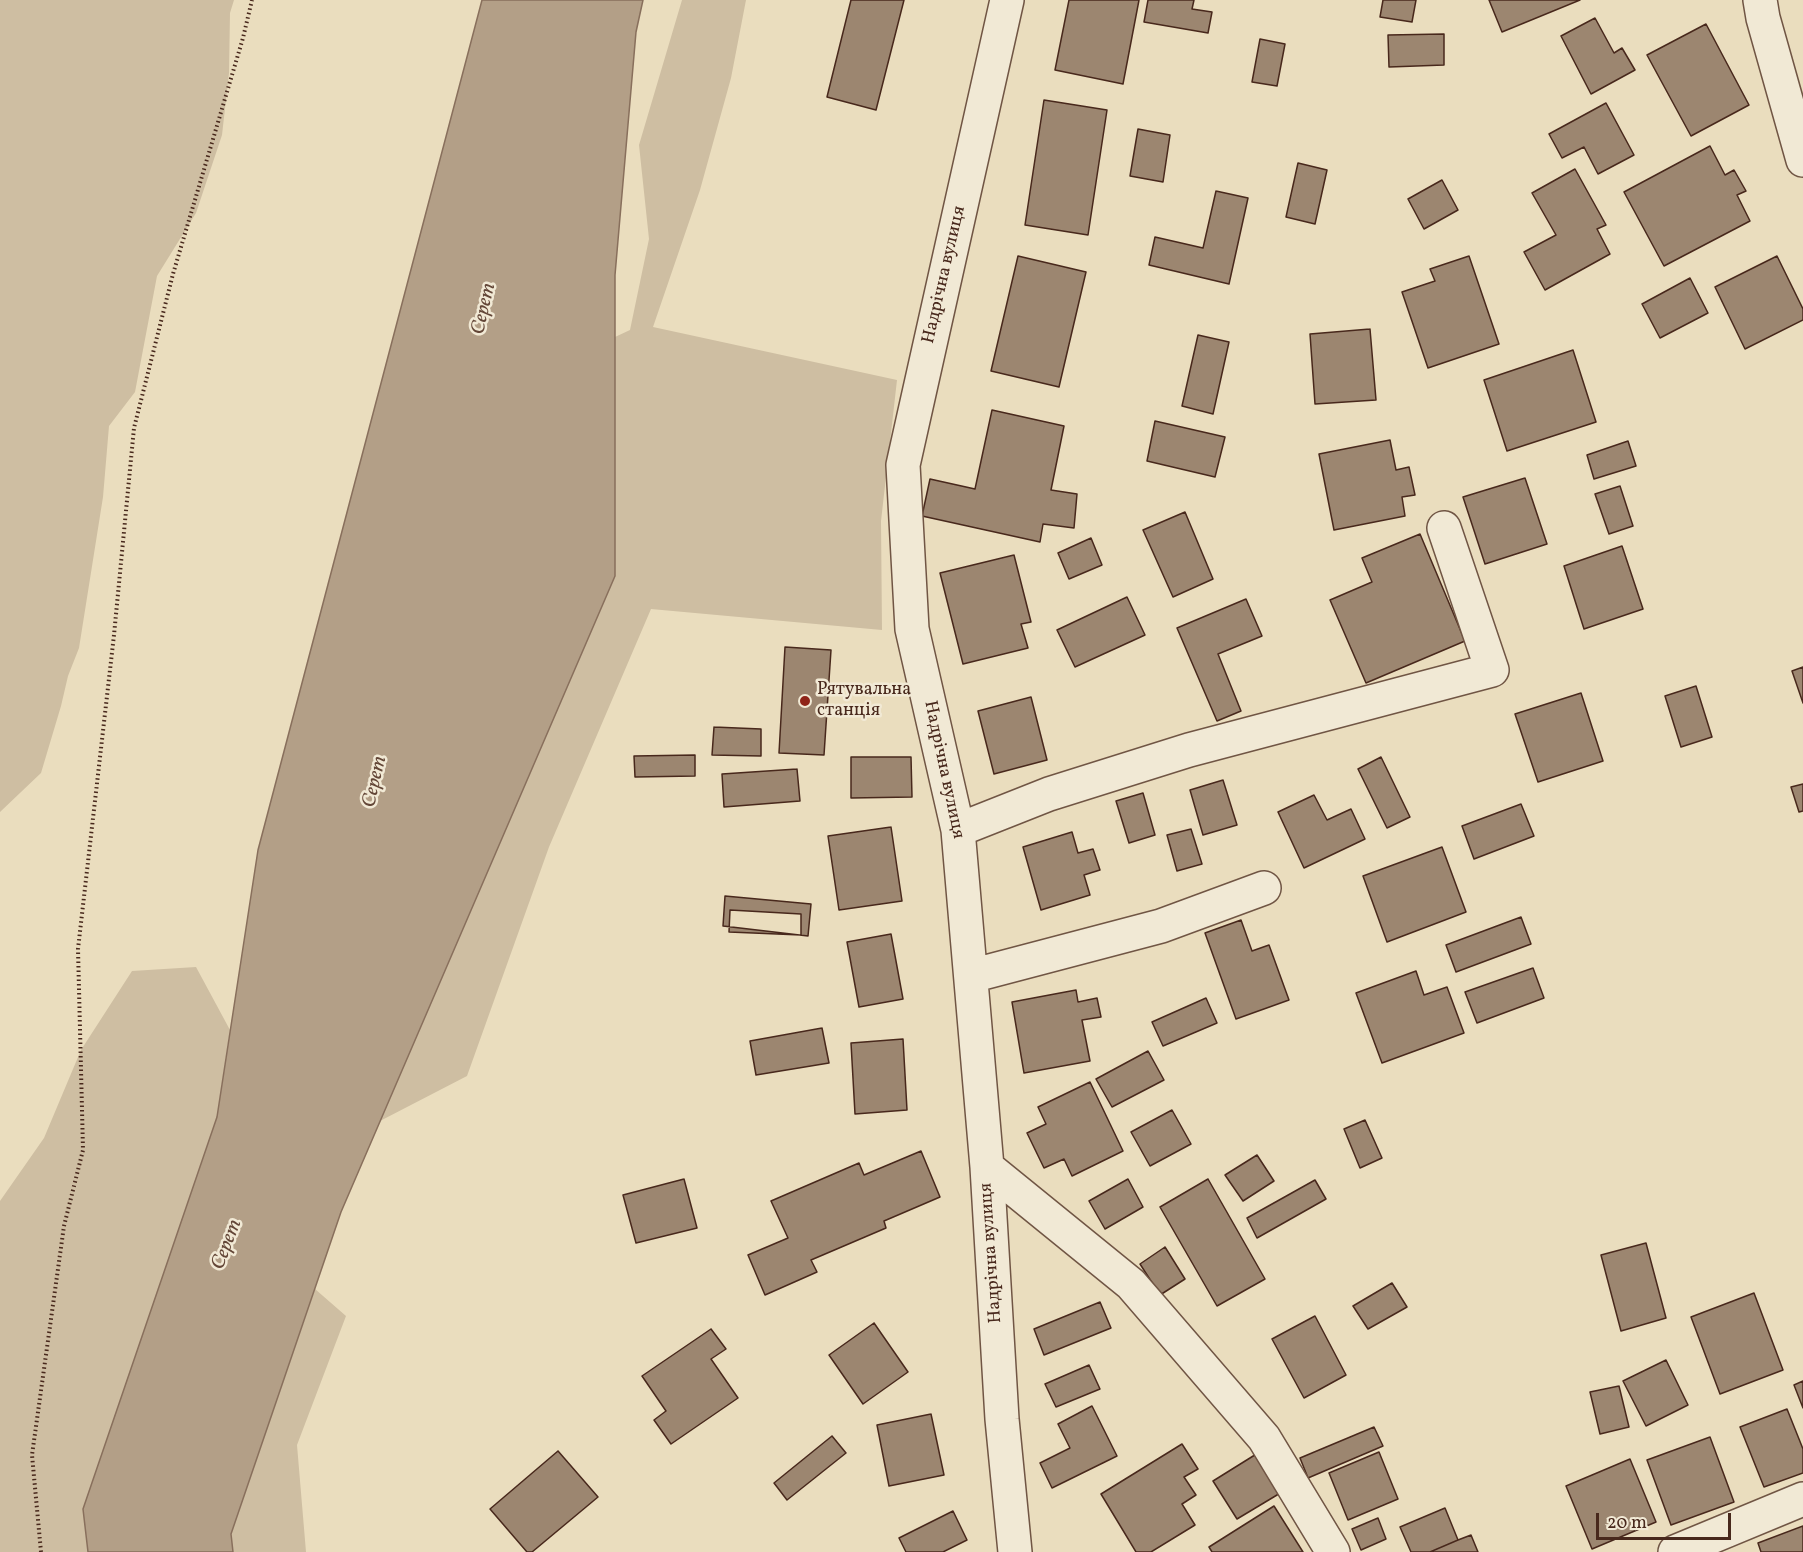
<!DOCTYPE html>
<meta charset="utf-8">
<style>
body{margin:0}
#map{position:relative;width:1803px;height:1552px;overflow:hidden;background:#eaddbe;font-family:Vollkorn,serif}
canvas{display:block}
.scale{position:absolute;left:1596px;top:1513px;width:135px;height:27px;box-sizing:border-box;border:3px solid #48281c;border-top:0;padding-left:8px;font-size:18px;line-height:21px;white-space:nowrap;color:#48281c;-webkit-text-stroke:4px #f1e9d5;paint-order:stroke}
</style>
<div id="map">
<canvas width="1803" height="1552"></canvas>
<div class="scale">20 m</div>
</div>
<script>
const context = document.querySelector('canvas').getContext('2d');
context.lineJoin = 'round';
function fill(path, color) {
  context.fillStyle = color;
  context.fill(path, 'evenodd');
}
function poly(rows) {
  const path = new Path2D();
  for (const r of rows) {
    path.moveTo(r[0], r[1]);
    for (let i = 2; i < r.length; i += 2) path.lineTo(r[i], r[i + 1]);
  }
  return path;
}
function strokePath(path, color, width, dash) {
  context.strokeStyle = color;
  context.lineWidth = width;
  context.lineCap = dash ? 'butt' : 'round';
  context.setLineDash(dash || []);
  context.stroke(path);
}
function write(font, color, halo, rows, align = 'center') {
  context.font = font + ' Vollkorn,serif';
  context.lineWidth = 5;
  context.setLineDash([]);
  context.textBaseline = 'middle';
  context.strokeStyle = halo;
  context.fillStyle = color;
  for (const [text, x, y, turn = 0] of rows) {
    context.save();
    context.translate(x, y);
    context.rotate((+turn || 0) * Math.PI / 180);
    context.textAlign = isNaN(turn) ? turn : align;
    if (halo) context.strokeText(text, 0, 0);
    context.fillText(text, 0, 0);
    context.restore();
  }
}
const green = poly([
 [0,0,234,0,230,13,229,73,222,135,196,213,157,276,135,392,109,426,103,497,79,648,68,676,61,706,41,773,0,812],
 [682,0,746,0,731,78,700,190,653,327,897,380,881,521,882,630,651,609,549,847,467,1076,380,1121,615,576,615,337,630,330,649,239,639,145],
 [196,967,230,1030,217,1117,84,1509,88,1552,0,1552,0,1201,44,1138,81,1050,132,971],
 [315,1289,346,1316,297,1445,306,1552,233,1552,231,1534]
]);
const water = poly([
 [482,0,643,0,636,32,615,275,615,576,341,1212,231,1534,233,1552,88,1552,83,1509,217,1117,258,850,482,0]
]);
const building = poly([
 [851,0,904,0,876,110,827,97,851,0],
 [1069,0,1139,0,1123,84,1055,70,1069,0],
 [1148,0,1194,0,1192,9,1212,12,1208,33,1144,22,1148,0],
 [1383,0,1416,0,1412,22,1380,17,1383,0],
 [1489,0,1580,0,1502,32,1489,0],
 [1595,18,1614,53,1622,48,1635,70,1591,94,1561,36,1595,18],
 [1706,24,1749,105,1691,136,1647,55,1706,24],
 [1444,34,1444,65,1389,67,1388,35,1444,34],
 [1260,39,1285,44,1277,86,1252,82,1260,39],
 [1044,100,1107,110,1088,235,1025,225,1044,100],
 [1606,103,1634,155,1598,174,1584,147,1562,158,1549,134,1606,103],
 [1138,129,1170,135,1163,182,1130,176,1138,129],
 [1710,146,1725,175,1734,170,1746,191,1737,195,1750,221,1664,266,1624,192,1710,146],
 [1298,163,1327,170,1315,224,1286,217,1298,163],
 [1575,169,1606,225,1597,229,1610,254,1545,290,1524,252,1556,235,1532,193,1575,169],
 [1442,180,1458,210,1424,229,1408,199,1442,180],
 [1216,191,1248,198,1229,284,1149,265,1155,237,1203,248,1216,191],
 [1018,256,1086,272,1059,387,991,371,1018,256],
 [1469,256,1499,344,1428,368,1402,292,1435,281,1430,269,1469,256],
 [1777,256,1803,309,1803,320,1745,349,1715,287,1777,256],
 [1690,278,1708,313,1660,338,1642,304,1690,278],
 [1370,329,1376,400,1315,404,1310,334,1370,329],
 [1198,335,1229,342,1213,414,1182,406,1198,335],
 [1573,350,1596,422,1507,451,1484,380,1573,350],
 [992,410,1064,426,1051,490,1077,494,1074,528,1043,524,1040,542,922,516,930,479,975,489,992,410],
 [1155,421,1225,437,1215,477,1147,461,1155,421],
 [1390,440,1396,470,1409,467,1415,495,1402,497,1405,516,1334,530,1319,454,1390,440],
 [1628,441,1636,466,1594,479,1587,455,1628,441],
 [1525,478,1547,544,1485,564,1463,497,1525,478],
 [1620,486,1633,526,1609,534,1595,494,1620,486],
 [1185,512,1213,579,1173,597,1143,530,1185,512],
 [1420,534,1465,641,1366,683,1330,600,1372,582,1362,558,1420,534],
 [1091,538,1102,565,1069,579,1058,553,1091,538],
 [1622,546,1643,609,1584,629,1564,566,1622,546],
 [1014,555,1031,622,1021,624,1028,648,963,664,940,573,1014,555],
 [1127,597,1145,635,1075,667,1057,630,1127,597],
 [1246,599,1262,636,1218,654,1241,711,1217,721,1177,628,1246,599],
 [785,647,831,650,824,755,779,753,785,647],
 [1803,667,1803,703,1792,671,1803,667],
 [1696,686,1712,737,1681,747,1665,696,1696,686],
 [1581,693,1603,761,1538,782,1515,714,1581,693],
 [1031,697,1047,760,994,774,978,711,1031,697],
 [714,727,761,729,761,756,712,755,714,727],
 [695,755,695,776,635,777,634,756,695,755],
 [851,757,911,757,912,797,851,798,851,757],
 [1381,757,1410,817,1387,828,1358,769,1381,757],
 [797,769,800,801,724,807,722,774,797,769],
 [1223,780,1237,825,1203,835,1190,790,1223,780],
 [1803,784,1803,811,1799,812,1791,787,1803,784],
 [1143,793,1155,835,1129,843,1116,801,1143,793],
 [1314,795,1327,820,1351,809,1365,839,1304,868,1278,812,1314,795],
 [1521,804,1534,836,1474,859,1462,826,1521,804],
 [891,827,902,901,839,910,828,836,891,827],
 [1191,829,1202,864,1177,871,1167,835,1191,829],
 [1072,832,1078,853,1093,849,1100,870,1084,875,1090,895,1041,910,1023,847,1072,832],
 [1442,847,1466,912,1387,942,1363,876,1442,847],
 [725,896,811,904,808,936,723,926,725,896],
 [730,910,801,914,801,935,729,932,730,910],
 [1521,917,1531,944,1456,972,1446,945,1521,917],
 [1241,920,1252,951,1269,945,1289,1000,1236,1019,1205,933,1241,920],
 [891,934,903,999,859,1007,847,942,891,934],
 [1533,968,1544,998,1477,1023,1465,992,1533,968],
 [1416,971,1424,995,1447,987,1464,1033,1382,1063,1356,993,1416,971],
 [1076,990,1078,1002,1097,998,1101,1017,1082,1020,1090,1061,1024,1073,1012,1002,1076,990],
 [1206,998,1217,1023,1163,1046,1152,1022,1206,998],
 [822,1028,829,1063,756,1075,750,1041,822,1028],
 [903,1039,907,1110,855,1114,851,1043,903,1039],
 [1148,1051,1164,1080,1112,1107,1096,1079,1148,1051],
 [1090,1082,1123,1151,1072,1176,1064,1159,1044,1168,1027,1133,1046,1124,1038,1107,1090,1082],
 [1172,1110,1191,1144,1150,1166,1131,1132,1172,1110],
 [1365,1120,1382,1158,1360,1168,1344,1129,1365,1120],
 [921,1151,940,1197,884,1221,886,1228,811,1260,817,1272,765,1295,748,1255,788,1238,771,1201,859,1163,864,1175,921,1151],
 [1257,1155,1274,1181,1243,1201,1225,1175,1257,1155],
 [684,1179,697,1228,636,1243,623,1195,684,1179],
 [1128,1179,1143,1207,1105,1229,1089,1201,1128,1179],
 [1208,1179,1265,1279,1217,1306,1160,1207,1208,1179],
 [1315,1180,1326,1199,1257,1238,1247,1218,1315,1180],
 [1646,1243,1666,1318,1621,1331,1601,1255,1646,1243],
 [1165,1247,1185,1279,1160,1295,1140,1264,1165,1247],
 [1392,1283,1407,1307,1368,1329,1353,1306,1392,1283],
 [1754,1293,1783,1370,1720,1394,1691,1317,1754,1293],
 [1100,1302,1111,1328,1044,1355,1034,1329,1100,1302],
 [1315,1316,1346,1375,1304,1398,1272,1339,1315,1316],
 [874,1323,908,1372,863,1404,829,1355,874,1323],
 [711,1329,726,1349,711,1359,738,1398,671,1444,654,1420,666,1411,642,1376,711,1329],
 [1666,1360,1688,1405,1646,1426,1623,1381,1666,1360],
 [1089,1365,1100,1389,1056,1407,1045,1384,1089,1365],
 [1803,1381,1803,1408,1794,1385,1803,1381],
 [1619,1386,1629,1427,1600,1434,1590,1392,1619,1386],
 [1092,1406,1117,1456,1052,1488,1040,1463,1070,1448,1058,1424,1092,1406],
 [1787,1409,1803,1449,1803,1473,1764,1487,1740,1427,1787,1409],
 [931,1414,944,1475,889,1486,877,1425,931,1414],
 [1374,1427,1383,1446,1308,1478,1300,1458,1374,1427],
 [832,1436,846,1453,787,1500,774,1483,832,1436],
 [1710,1437,1734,1502,1671,1525,1647,1460,1710,1437],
 [1182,1444,1198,1469,1184,1477,1196,1495,1182,1504,1195,1525,1151,1552,1136,1552,1101,1494,1182,1444],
 [558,1451,598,1497,532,1552,527,1552,490,1509,558,1451],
 [1379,1452,1398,1499,1348,1520,1329,1473,1379,1452],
 [1258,1453,1282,1492,1237,1519,1213,1481,1258,1453],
 [1630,1459,1656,1522,1592,1549,1566,1486,1630,1459],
 [1274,1506,1303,1552,1212,1552,1209,1547,1274,1506],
 [1445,1508,1458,1540,1430,1552,1411,1552,1400,1527,1445,1508],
 [953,1511,967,1540,943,1552,906,1552,899,1538,953,1511],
 [1378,1518,1386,1539,1361,1550,1352,1529,1378,1518],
 [1803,1526,1803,1552,1761,1552,1758,1543,1803,1526],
 [1471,1535,1478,1552,1430,1552,1458,1540,1471,1535]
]);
const path = poly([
 [41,1552,32,1455,64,1226,83,1150,78,949,114,635,134,428,173,274,243,38,252,0]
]);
const minor = poly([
 [1007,0,903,465,912,629,958,830,987,1167,1002,1419,1015,1552],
 [1760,0,1763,18,1803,160],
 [958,830,1049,794,1189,750,1492,670,1444,528],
 [971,976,1161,926,1264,888],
 [987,1167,1131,1284,1264,1438,1333,1552],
 [1675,1552,1803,1499]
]);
const markers = [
 [805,701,6,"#8f2418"]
];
const streetNames = [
 ["Надрічна вулиця",945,275,-77],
 ["Надрічна вулиця",943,770,78],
 ["Надрічна вулиця",992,1253,-94]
];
const poiNames = [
 ["Рятувальна",817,691],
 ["станція",817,712]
];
const waterNames = [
 ["Серет",485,309,-77],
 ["Серет",376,782,-77],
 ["Серет",228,1245,-69]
];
fill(green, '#cebea2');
fill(water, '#b39f87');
strokePath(water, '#886f5c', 1.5);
fill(building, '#9c8670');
strokePath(building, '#48281c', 1.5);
strokePath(minor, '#705544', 36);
strokePath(path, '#48281c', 4, [1.5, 3]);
strokePath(minor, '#f1e9d5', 33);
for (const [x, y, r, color] of markers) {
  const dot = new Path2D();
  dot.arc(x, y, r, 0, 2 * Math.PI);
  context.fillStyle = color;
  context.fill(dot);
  strokePath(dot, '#f1e9d5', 2);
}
write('18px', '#48281c', '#f1e9d5', streetNames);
write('18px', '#48281c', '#f1e9d5', poiNames, 'left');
write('italic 20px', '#634637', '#f1e9d5', waterNames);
</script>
